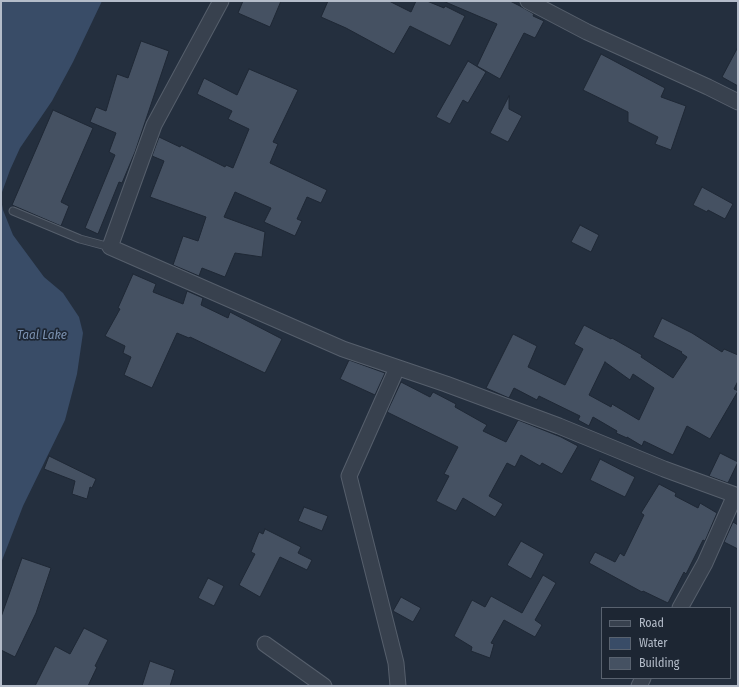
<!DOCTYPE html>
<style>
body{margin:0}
#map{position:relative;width:739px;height:687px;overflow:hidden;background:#242f3e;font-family:"Fira Sans Condensed",sans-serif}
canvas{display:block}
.frame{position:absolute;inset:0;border:2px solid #b4bcc9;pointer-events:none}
.legend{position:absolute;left:601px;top:607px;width:130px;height:72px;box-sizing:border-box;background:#1d2633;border:1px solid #59626f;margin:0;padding:5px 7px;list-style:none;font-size:12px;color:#b4bcc9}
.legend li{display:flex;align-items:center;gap:8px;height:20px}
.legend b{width:20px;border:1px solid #59626f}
</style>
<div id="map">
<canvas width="739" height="687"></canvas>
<div class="frame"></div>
<ul class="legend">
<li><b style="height:5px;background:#38414e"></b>Road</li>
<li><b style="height:11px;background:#394c67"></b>Water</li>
<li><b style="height:11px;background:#455162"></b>Building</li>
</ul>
</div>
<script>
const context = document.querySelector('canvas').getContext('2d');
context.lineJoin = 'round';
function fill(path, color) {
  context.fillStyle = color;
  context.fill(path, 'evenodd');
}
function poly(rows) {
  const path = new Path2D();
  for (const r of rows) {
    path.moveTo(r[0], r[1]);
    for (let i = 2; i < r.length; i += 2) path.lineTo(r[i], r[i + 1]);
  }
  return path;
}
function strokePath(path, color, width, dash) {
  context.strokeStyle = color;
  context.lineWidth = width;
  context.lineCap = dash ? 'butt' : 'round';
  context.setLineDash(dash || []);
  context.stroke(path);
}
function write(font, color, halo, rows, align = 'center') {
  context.font = font + ' "Fira Sans Condensed",sans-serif';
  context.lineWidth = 3.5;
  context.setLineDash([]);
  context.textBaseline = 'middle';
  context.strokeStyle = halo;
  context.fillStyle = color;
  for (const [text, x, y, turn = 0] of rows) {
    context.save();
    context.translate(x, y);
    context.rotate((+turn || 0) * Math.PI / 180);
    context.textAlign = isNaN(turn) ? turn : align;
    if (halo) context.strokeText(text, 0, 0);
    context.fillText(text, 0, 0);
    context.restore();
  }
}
const water = poly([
 [1,1,102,1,73,62,52,101,20,148,10,170,1,195],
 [1,199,3,210,13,235,44,277,63,293,79,317,83,333,77,374,65,420,23,506,1,563]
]);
const building = poly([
 [243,1,281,1,270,27,238,13,243,1],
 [328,1,389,1,411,12,416,1,427,1,444,8,445,6,465,16,450,46,410,26,394,54,346,28,321,17,328,1],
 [443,1,510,1,520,6,534,14,533,16,544,21,535,38,524,33,500,79,477,66,497,24,443,1],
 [141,41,169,51,135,152,122,183,119,182,98,234,85,228,115,155,109,152,116,133,90,122,96,107,106,111,117,74,128,78,141,41],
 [738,47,738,86,722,77,738,47],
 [601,54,665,88,661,97,686,106,671,150,655,144,658,137,628,122,628,112,583,90,601,54],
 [468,61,486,72,468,103,463,100,450,124,436,117,468,61],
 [249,69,298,90,273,142,278,144,270,163,327,190,321,203,307,197,297,219,302,221,295,236,264,222,271,208,235,192,224,217,265,232,262,257,235,253,225,277,202,268,199,276,173,265,183,236,198,241,206,217,150,197,164,161,152,156,159,137,180,147,181,145,225,167,226,165,233,168,249,129,228,119,232,111,197,94,204,78,237,95,249,69],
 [509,96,509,109,522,116,508,142,490,133,509,96],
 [53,110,93,128,61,202,69,206,61,226,12,205,53,110],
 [702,187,733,204,725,219,708,210,707,212,693,205,702,187],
 [580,225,599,235,591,252,571,242,580,225],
 [133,274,156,284,153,292,183,304,187,291,203,298,201,305,228,318,230,312,282,339,265,373,190,337,189,338,177,333,152,388,124,375,131,357,123,353,125,346,105,336,120,309,118,308,133,274],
 [662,318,692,333,722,352,724,349,738,355,738,381,734,389,738,391,710,439,687,426,673,455,644,441,642,446,627,437,627,438,616,433,617,431,593,417,589,426,578,420,580,416,539,396,537,400,514,388,509,398,486,388,513,334,537,346,528,367,565,385,583,349,574,344,584,325,611,339,612,338,642,355,641,357,673,378,687,357,681,353,682,352,653,337,662,318],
 [605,362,630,380,633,374,654,388,639,420,612,404,611,407,589,395,605,362],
 [349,360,385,373,375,395,340,379,349,360],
 [401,382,430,397,433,392,456,404,455,407,487,425,483,431,506,442,518,420,561,437,578,446,562,474,542,463,540,466,521,455,515,467,507,463,489,496,503,504,495,517,463,498,456,511,436,501,449,476,444,474,458,447,387,412,401,382],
 [720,453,738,462,728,483,709,476,720,453],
 [49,456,96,479,92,488,90,487,87,499,72,494,75,481,44,469,49,456],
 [600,459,635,477,625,497,590,480,600,459],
 [659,484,676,493,675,496,698,508,700,503,717,513,705,541,703,540,686,574,684,572,668,603,643,591,642,592,589,563,595,552,615,562,620,553,624,556,644,515,641,513,659,484],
 [304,507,328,516,322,531,298,521,304,507],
 [733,522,738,525,738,549,724,542,733,522],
 [265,529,301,547,298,553,312,560,307,570,280,557,260,597,239,585,255,554,251,552,259,532,263,534,265,529],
 [521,541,544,554,531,579,507,565,521,541],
 [22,558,51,568,36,613,15,657,1,650,1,617,22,558],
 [543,575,556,583,535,620,542,625,535,637,504,620,491,643,494,644,490,658,471,651,472,647,454,636,472,600,485,607,491,596,522,613,543,575],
 [208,578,224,586,214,606,198,598,208,578],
 [401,597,421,608,413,622,393,611,401,597],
 [84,628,108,640,95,666,97,667,88,686,35,686,55,646,70,654,84,628],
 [150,661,175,670,170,686,142,686,150,661]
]);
const service = poly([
 [13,211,80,239,110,247]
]);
const minor = poly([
 [221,1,154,125,110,247,343,349,446,384,559,426,664,469,738,496],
 [528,1,587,32,708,87,738,102],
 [397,368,349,476,396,663,398,686],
 [680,608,705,563,735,495],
 [265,644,324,686],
 [639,686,643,678]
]);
const waterNames = [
 ["Taal Lake",42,335]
];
fill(water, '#394c67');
fill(building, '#455162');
strokePath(building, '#1f2835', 1);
strokePath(service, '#565f6c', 9);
strokePath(minor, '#565f6c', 17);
strokePath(service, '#38414e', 7);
strokePath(minor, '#38414e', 15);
write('italic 13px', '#7c92b1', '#1d2633', waterNames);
</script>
